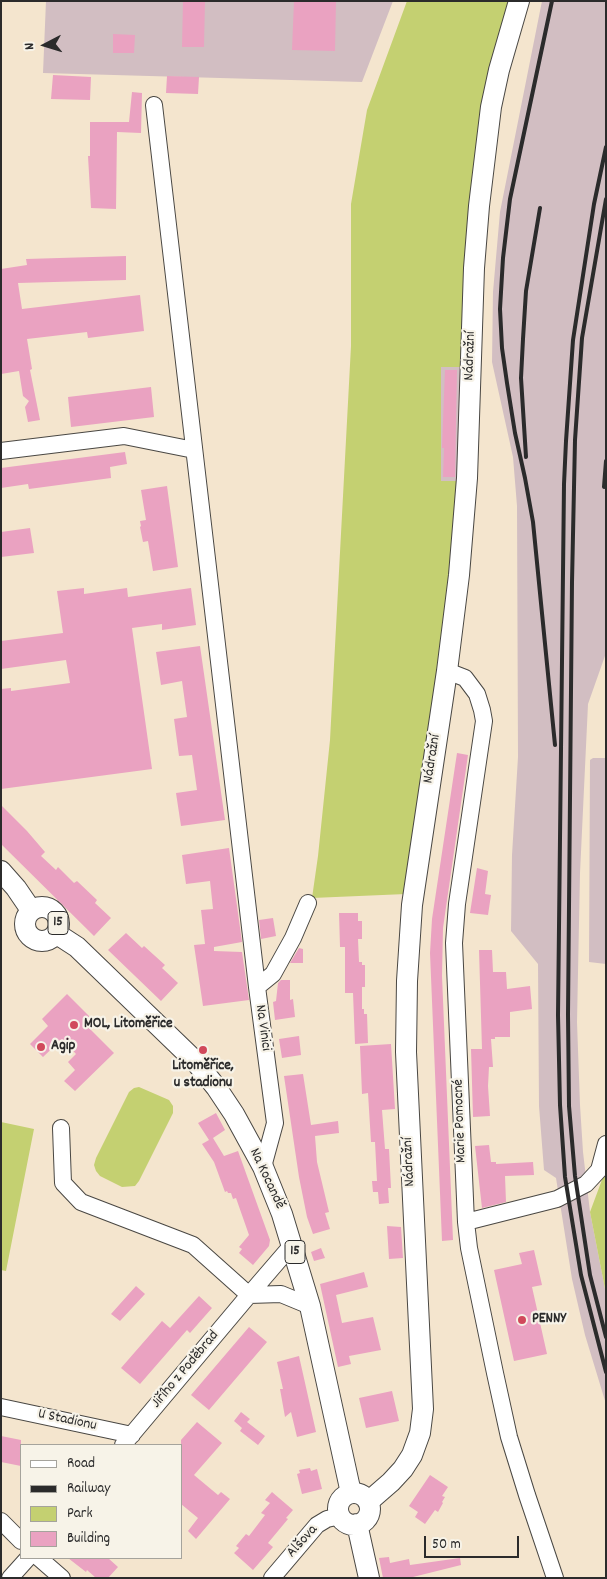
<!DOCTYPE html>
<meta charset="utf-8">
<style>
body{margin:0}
#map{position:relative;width:607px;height:1579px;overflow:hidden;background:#f4e5ce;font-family:Dekko,sans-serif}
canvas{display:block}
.frame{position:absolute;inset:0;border:2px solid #2b2b2b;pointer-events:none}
.legend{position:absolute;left:20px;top:1444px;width:162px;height:115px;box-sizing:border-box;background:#f7f3e8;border:1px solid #a5a39c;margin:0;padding:6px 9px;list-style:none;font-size:15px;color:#2b2b2b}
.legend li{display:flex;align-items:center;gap:10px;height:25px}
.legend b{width:25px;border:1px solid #a5a39c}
.north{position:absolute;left:20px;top:20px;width:50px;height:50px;-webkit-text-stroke:4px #f7f3e8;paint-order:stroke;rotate:265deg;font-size:14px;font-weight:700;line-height:20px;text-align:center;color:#2b2b2b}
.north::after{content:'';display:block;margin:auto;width:18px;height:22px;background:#2b2b2b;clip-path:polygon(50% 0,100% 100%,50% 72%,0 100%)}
.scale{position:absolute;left:424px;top:1536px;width:95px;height:22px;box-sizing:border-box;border:2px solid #2b2b2b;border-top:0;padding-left:6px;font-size:15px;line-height:18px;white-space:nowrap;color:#2b2b2b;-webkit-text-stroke:4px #f7f3e8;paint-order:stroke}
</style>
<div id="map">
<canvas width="607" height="1579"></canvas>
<div class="frame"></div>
<ul class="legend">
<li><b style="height:6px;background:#fff"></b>Road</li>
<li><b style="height:6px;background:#2b2b2b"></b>Railway</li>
<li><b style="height:14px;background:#c4d071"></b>Park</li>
<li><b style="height:14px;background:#eaa2c1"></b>Building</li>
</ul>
<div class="north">N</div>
<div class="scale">50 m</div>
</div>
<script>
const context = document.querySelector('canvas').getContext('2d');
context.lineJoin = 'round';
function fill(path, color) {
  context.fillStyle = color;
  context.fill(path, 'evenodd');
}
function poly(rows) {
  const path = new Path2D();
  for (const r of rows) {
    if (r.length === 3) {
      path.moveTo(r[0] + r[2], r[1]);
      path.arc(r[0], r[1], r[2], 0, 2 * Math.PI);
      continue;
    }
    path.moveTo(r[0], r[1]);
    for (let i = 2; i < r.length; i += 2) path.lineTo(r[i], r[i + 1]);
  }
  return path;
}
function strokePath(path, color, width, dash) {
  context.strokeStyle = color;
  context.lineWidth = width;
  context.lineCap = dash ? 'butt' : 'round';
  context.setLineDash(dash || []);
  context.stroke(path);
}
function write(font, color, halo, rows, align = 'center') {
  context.font = font + ' Dekko,sans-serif';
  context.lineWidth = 4.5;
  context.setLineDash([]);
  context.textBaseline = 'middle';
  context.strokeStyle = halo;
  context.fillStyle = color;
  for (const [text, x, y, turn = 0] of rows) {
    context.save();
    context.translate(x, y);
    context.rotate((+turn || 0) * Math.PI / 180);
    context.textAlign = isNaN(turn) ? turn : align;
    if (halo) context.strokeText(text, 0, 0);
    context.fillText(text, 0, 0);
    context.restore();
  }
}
const industrial = poly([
 [46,1,393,1,362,82,43,73],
 [542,1,606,1,606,653,588,704,580,873,577,1022,580,1105,583,1152,590,1212,606,1294,606,1404,585,1335,572,1279,556,1178,544,1170,539,1106,538,964,511,931,512,855,518,757,517,506,513,457,492,362,493,292,500,212],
 [441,367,464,367,460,481,441,481],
 [593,758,606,758,606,964,589,962,590,760]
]);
const green = poly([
 [407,1,512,1,464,367,441,367,441,481,460,481,453,575,406,894,312,898,318,856,330,740,351,346,351,204,367,110],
 [139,1087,169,1100,173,1106,173,1113,139,1181,135,1186,122,1187,100,1176,96,1171,94,1165,96,1158,129,1092,134,1088],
 [1,1122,34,1129,6,1271,1,1270],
 [606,1169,606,1294,590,1212]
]);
const building = poly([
 [183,1,205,1,204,47,182,47],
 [294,1,336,1,335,51,292,50],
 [113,34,135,35,134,53,113,53],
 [53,75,91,77,90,100,51,99],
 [167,76,199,77,198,94,166,93],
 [132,92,142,93,141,133,117,132,116,209,91,208,88,156,90,156,90,122,129,122],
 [126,256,126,280,18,283,22,309,140,295,144,331,88,338,87,332,27,339,32,369,30,370,40,420,28,422,25,407,29,401,23,396,19,371,1,374,1,269,27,265,26,259],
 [445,370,457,370,455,477,443,477,444,448,442,448],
 [151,387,154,417,71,427,68,397],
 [125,452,127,464,110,467,111,478,29,489,28,484,1,488,1,468],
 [167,486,178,567,153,571,148,541,143,542,140,527,141,526,140,521,146,520,141,490],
 [30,528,34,553,1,557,1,532],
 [84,588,84,594,127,588,128,597,191,588,196,625,162,630,162,624,132,628,152,769,1,789,1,689,11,688,11,691,70,683,66,660,1,669,1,641,63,633,57,591],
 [200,646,225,820,181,826,176,793,197,790,192,755,179,756,174,719,187,717,182,681,161,685,156,652],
 [457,753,468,755,443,928,442,976,453,1240,442,1241,430,953,432,919],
 [1,805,27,831,45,852,41,856,56,870,58,867,74,883,77,881,97,900,95,903,111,918,94,936,1,844],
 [229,848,242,942,214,947,214,951,242,952,249,1000,203,1006,194,945,205,944,201,910,213,909,210,881,186,884,182,855],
 [477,868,488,871,485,894,491,895,488,915,470,913],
 [339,913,358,913,358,921,362,921,362,939,358,939,359,962,362,962,362,965,365,965,365,987,362,987,362,1009,364,1009,364,1014,367,1014,368,1043,355,1044,353,993,345,993,345,947,340,947],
 [273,918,276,936,261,939,259,920],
 [126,933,142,948,144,946,165,965,162,968,178,983,161,1001,108,950],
 [299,948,303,949,303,963,290,963],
 [479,950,492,950,493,972,506,972,507,989,530,986,532,1009,510,1012,510,1037,495,1037,495,1039,491,1039,493,1067,489,1067,488,1086,490,1116,473,1117,471,1049,482,1049],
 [281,980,290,980,290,1000,293,999,295,1017,275,1020,273,1002,276,1001,278,983],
 [67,994,95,1022,89,1028,114,1053,75,1091,64,1081,75,1070,68,1062,76,1054,62,1039,43,1057,30,1044,48,1026,42,1019],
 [299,1036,301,1055,282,1058,279,1039],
 [391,1044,395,1109,382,1110,385,1149,389,1149,391,1188,388,1188,389,1203,379,1204,378,1192,373,1192,372,1181,377,1181,375,1142,371,1142,368,1093,362,1094,360,1046],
 [303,1074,311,1125,338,1121,339,1133,315,1136,317,1162,329,1212,325,1213,330,1229,313,1234,307,1217,299,1177,284,1076],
 [216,1113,225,1130,213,1138,224,1156,238,1151,270,1240,269,1246,253,1265,239,1253,242,1249,239,1247,249,1235,236,1198,233,1199,231,1193,228,1193,227,1191,225,1192,214,1162,202,1144,209,1140,198,1123],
 [489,1145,491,1162,496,1162,496,1164,533,1162,534,1175,505,1176,506,1202,482,1208,475,1146],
 [387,1226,401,1227,403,1258,389,1259],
 [321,1248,325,1258,314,1261,311,1252],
 [534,1250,542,1285,532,1287,547,1354,514,1361,494,1270,522,1264,519,1253],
 [364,1272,368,1287,336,1295,342,1323,373,1317,381,1350,349,1356,351,1364,338,1367,320,1284],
 [136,1286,145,1294,120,1321,111,1314],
 [199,1296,212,1308,190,1333,187,1330,140,1384,121,1368,162,1321,170,1328],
 [249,1327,267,1342,209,1410,191,1395],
 [299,1356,316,1432,297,1437,291,1412,285,1417,280,1389,283,1389,277,1362],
 [392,1391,399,1421,366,1428,359,1398],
 [241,1412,250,1419,247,1422,265,1436,258,1445,240,1431,242,1428,234,1421],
 [197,1422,222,1443,194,1475,218,1495,221,1492,230,1499,196,1539,188,1531,198,1518,181,1504,181,1440],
 [1,1436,21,1440,21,1466,1,1462],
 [310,1468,311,1471,317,1469,322,1489,302,1494,297,1474,300,1473,299,1470],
 [430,1475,448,1487,442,1496,445,1497,442,1502,443,1503,438,1512,435,1510,425,1524,415,1517,418,1512,409,1506],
 [272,1492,293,1510,286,1518,288,1519,268,1543,273,1547,253,1570,234,1553,239,1548,236,1546,246,1534,249,1536,265,1515,261,1513,270,1503,265,1500],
 [389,1557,390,1563,409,1559,410,1565,460,1558,461,1565,409,1578,383,1578,379,1558],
 [68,1558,108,1558,118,1567,108,1578,96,1578,87,1570,86,1572]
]);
const minor = poly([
 [154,105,257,987,275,1123,263,1167],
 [1,451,124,436,194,450],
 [447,671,465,678,477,694,482,710,484,721,457,904,454,943,466,1222,469,1248,495,1373,509,1437,527,1495,555,1578],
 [257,987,273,974,293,938,308,903],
 [61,1128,63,1183,81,1202,193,1245,249,1295],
 [466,1222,557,1199,586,1184,599,1170,606,1144],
 [249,1295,281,1294,310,1306],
 [1,1407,132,1435],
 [123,1445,249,1295,292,1245],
 [1,1521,21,1541],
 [39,1558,62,1578],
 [10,1578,28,1558],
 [272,1578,317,1525,327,1519,340,1516]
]);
const major = poly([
 [1,871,16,888,31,910],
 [42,924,17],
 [57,934,77,947,195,1061,216,1087,234,1114,263,1167,282,1214,310,1306,351,1493],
 [354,1509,16],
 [368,1502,391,1482,403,1469,412,1455,420,1433,423,1409,406,1052,407,981,412,905,447,671,459,575,467,478,474,268,479,206,491,107,499,70,519,1],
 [357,1524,369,1578]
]);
const rail = poly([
 [552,1,510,199,503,258,500,309,502,348,507,383,515,433,525,478,533,522,555,745],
 [606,147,594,204,573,340,566,441,564,484,558,1015,560,1105,565,1177,581,1275,606,1372],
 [606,199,582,338,575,440,572,582,568,1014,569,1106,575,1176,590,1275,606,1337],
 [526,457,521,378,523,339,526,291,540,208],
 [604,487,606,461]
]);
const markers = [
 [74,1025,5,"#d1495b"],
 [41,1047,5,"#d1495b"],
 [203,1050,5,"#d1495b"],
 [522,1320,5,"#d1495b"]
];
const shields = [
 [58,923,20],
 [295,1252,20]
];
const shieldNames = [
 ["15",58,923],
 ["15",295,1252]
];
const streetNames = [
 ["Nádražní",471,356,-88],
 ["Nádražní",433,759,-81],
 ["Na Vinici",262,1028,82],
 ["Marie Pomocné",461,1121,-92],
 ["Nádražní",410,1162,-93],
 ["Na Kocandě",266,1179,65],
 ["Jiřího z Poděbrad",186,1370,-50],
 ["U Stadionu",67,1421,12],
 ["Alšova",303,1542,-48]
];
const poiNames = [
 ["MOL, Litoměřice",84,1025],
 ["Agip",51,1047],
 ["Litoměřice,",203,1067,"center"],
 ["u stadionu",203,1084,"center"],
 ["PENNY",532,1320]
];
fill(industrial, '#d2bec2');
fill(green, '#c4d071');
fill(building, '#eaa2c1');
strokePath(minor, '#494743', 18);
strokePath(major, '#494743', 22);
strokePath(minor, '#fff', 16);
strokePath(major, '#fff', 20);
strokePath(rail, '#2b2b2b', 4);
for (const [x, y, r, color] of markers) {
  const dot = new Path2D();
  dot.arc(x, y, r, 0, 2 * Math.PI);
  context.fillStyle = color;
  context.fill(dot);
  strokePath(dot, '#f7f3e8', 2);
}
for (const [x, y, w] of shields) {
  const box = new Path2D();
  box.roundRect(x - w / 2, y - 11.5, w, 23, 4);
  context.fillStyle = '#f7f3e8';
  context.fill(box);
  strokePath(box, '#2b2b2b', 1);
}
write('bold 14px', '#2b2b2b', null, shieldNames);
write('15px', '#2b2b2b', '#f7f3e8', streetNames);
write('bold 15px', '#2b2b2b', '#f7f3e8', poiNames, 'left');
</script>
